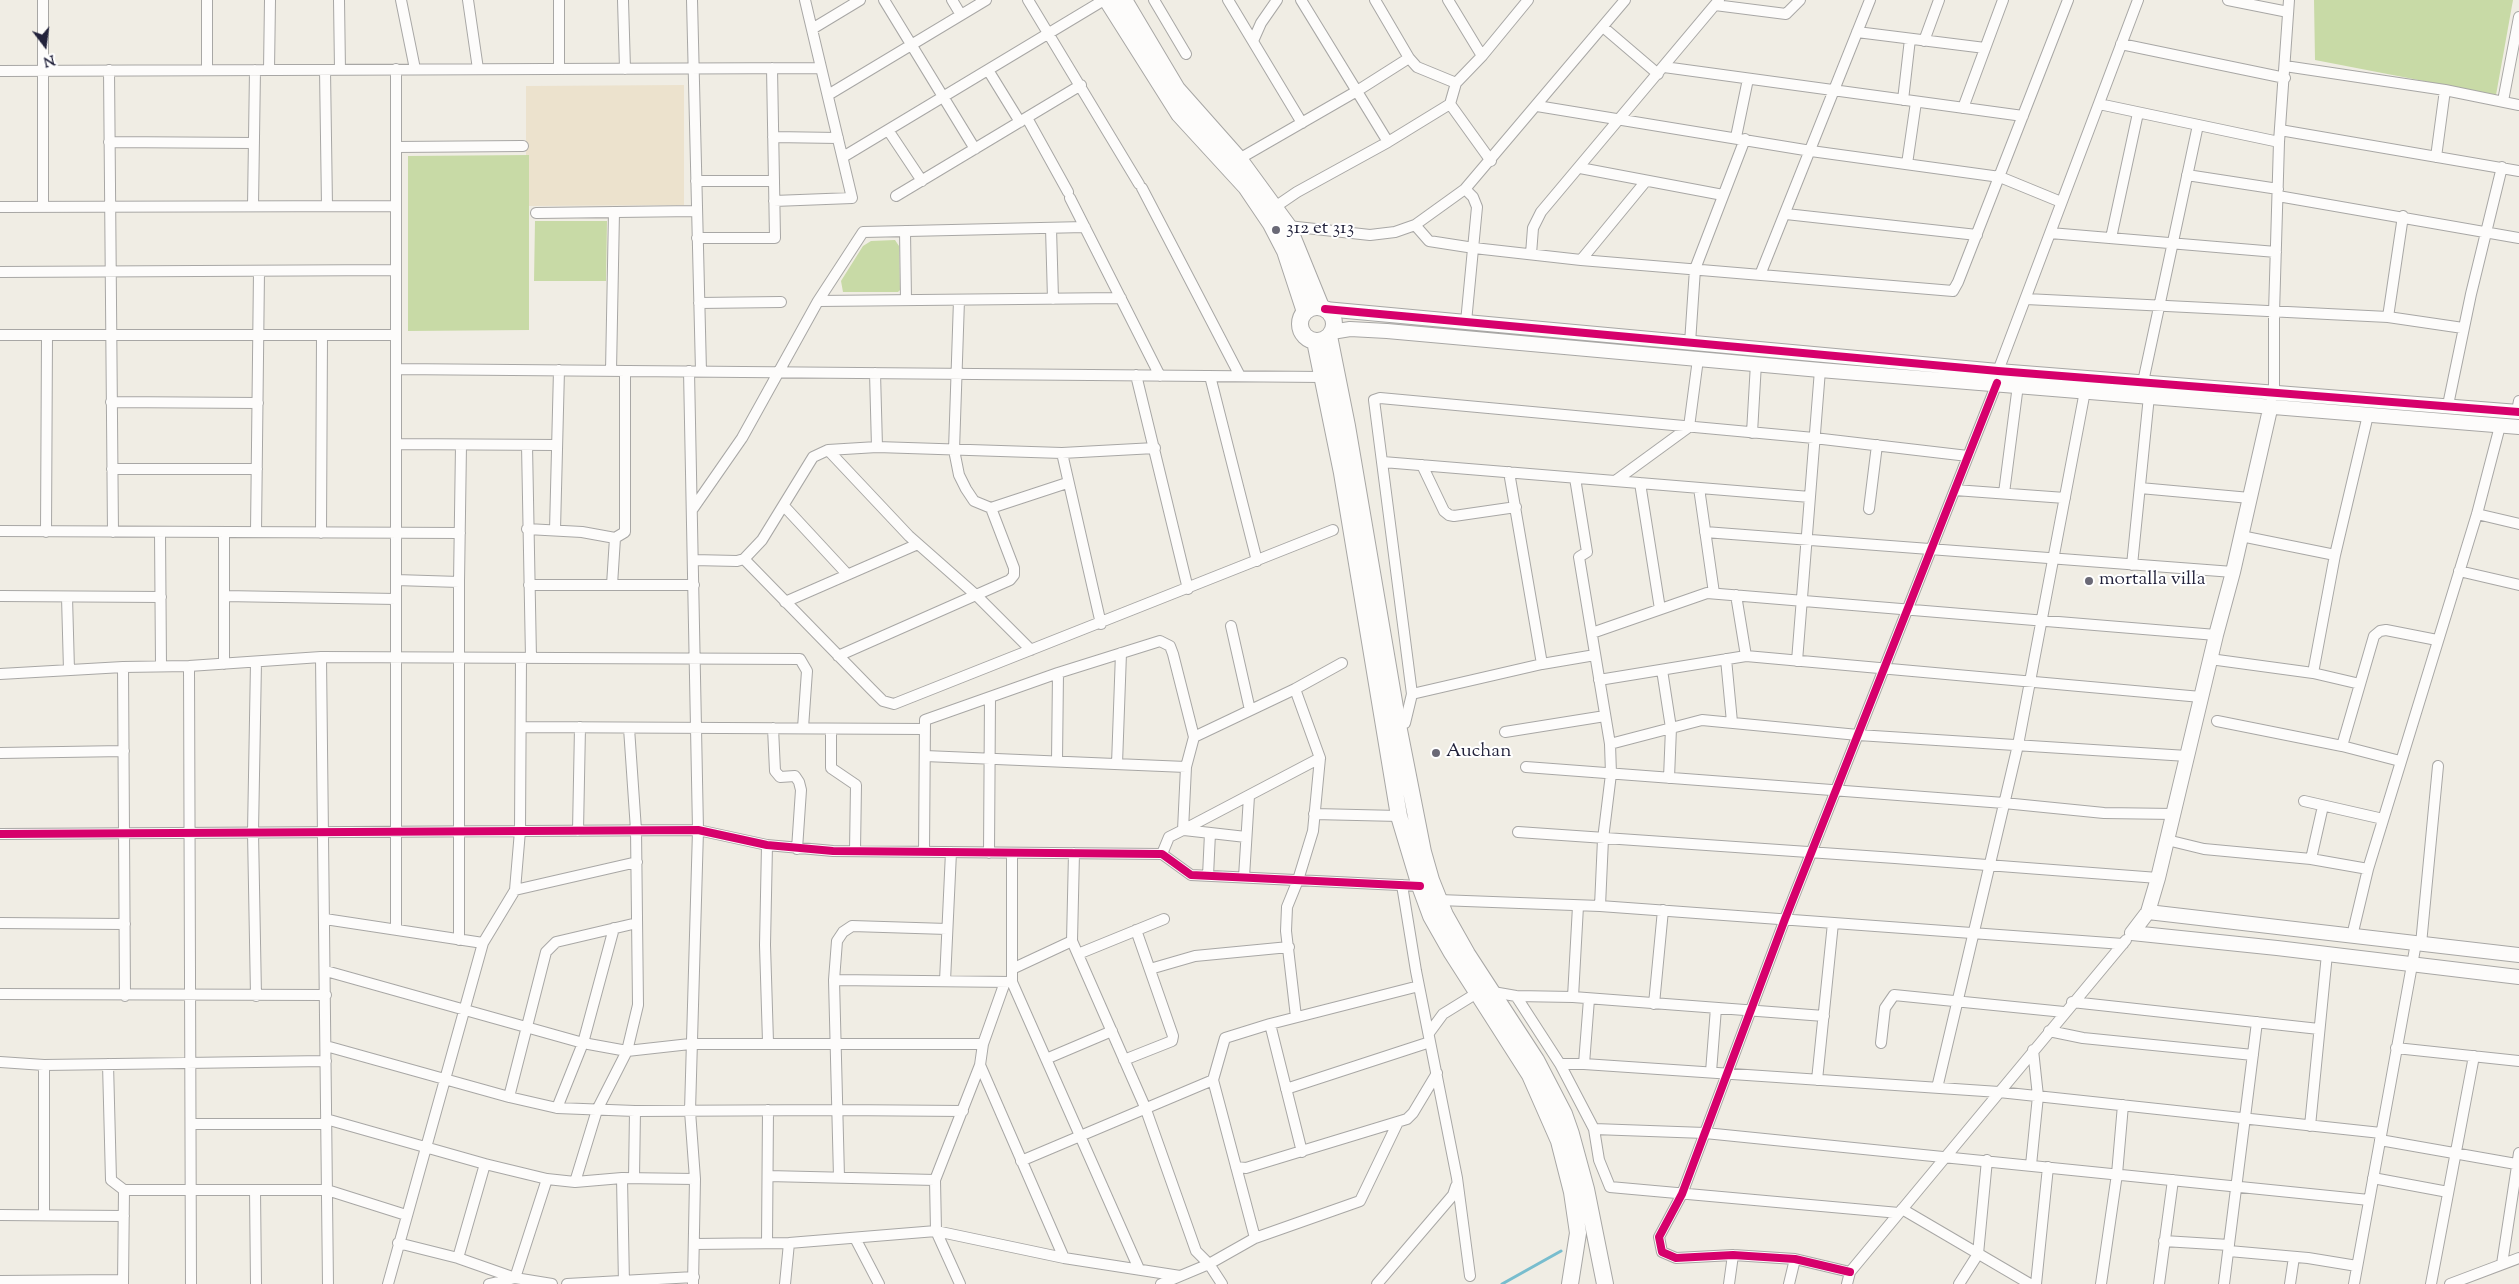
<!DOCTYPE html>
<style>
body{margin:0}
#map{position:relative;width:2519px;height:1284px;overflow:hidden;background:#f0ede4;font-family:"Sorts Mill Goudy",serif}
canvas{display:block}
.north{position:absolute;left:20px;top:20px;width:50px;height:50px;-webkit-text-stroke:4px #fff;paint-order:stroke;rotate:165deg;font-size:14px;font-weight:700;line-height:20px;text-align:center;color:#22223b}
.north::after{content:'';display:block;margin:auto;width:18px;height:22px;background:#22223b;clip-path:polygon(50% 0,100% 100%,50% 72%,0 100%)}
</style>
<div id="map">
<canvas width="2519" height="1284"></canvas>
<div class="north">N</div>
</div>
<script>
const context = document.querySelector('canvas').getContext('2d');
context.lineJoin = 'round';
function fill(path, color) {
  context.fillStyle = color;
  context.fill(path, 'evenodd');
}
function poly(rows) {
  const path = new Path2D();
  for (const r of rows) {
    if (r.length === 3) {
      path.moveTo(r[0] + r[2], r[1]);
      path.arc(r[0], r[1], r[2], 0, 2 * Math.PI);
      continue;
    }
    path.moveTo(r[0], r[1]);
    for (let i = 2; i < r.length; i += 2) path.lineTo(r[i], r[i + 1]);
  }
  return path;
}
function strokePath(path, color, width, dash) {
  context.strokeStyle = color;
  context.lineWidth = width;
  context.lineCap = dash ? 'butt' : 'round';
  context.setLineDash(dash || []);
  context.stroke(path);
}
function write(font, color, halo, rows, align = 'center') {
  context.font = font + ' "Sorts Mill Goudy",serif';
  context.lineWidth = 4;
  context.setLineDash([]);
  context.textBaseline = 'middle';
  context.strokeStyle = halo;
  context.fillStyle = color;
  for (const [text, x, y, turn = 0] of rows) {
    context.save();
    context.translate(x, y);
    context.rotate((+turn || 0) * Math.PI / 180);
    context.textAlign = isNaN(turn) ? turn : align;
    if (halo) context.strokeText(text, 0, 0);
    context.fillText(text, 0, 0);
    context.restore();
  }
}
const built = poly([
 [684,85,684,205,526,206,526,86]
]);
const green = poly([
 [2314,0,2513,0,2496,95,2315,60],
 [529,155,529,330,408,331,408,156],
 [535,221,607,221,606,281,534,281],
 [895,240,899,246,900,290,898,292,843,292,841,281,863,246,871,241]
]);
const stream = poly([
 [1502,1284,1561,1251]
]);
const street = poly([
 [339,0,340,70],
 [401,0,415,69],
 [468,0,478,69],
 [623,0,625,69],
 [692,0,701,371],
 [884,0,975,149],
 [952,0,961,15],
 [1028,0,1139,184],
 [1154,0,1186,54],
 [1228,0,1302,123],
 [1301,0,1388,142],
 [1375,0,1409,58],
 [1448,0,1482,56],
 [2228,0,2288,12],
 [1715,5,1786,14,1800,0],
 [1603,27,1658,74],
 [812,29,860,0],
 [1857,32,1985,48],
 [1253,41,1261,23,1277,0],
 [1924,41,1939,0],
 [2121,44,2285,78],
 [2285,66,2445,90,2519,105],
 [1664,67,2023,116],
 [396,69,396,930],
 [559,69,559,0],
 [109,70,113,532],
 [207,70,207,0],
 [269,70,270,0],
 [325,70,327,206],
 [988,70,1020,122],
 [0,71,821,68],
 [828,95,986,0],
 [1903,100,1910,39],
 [2503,101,2519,17],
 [1450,104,1491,161],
 [2099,104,2279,142],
 [1537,106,1811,151,2000,177,2061,202],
 [1963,108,2003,0],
 [1027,118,1068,192],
 [888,130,922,181],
 [2280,130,2519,171],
 [773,137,838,138],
 [1736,137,1748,79],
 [109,142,254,143],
 [396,147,523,146],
 [843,157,1104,0],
 [2436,157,2445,90],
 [1239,159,1357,91,1409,58,1417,67,1456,83],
 [1907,164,1916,102],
 [1580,168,1723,195],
 [2187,175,2278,189],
 [696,181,774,181],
 [1142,188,1240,376],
 [1465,189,1473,197,1477,207,1466,322],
 [896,196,1081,85],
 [2278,196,2519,238],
 [1070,198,1160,376],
 [774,201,852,198,805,0],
 [253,206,255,70],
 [0,207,396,206],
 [43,207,43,0],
 [1275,207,1297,192,1388,142,1450,104,1456,83,1482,56,1528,0],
 [536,213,696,211],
 [1786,214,1977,235],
 [1415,225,1429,241,1474,248,1581,260,1953,291,1958,282,2068,0],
 [1288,226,1370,235,1395,232,1415,225,1465,189,1625,0],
 [1051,228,1053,299],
 [905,231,906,300],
 [2050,233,2276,252],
 [697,238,775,238,772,68],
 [2111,238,2138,113],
 [1531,254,1533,228,1541,212,1719,0],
 [1581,260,1646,181],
 [0,272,396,270],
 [1760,275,1870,0],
 [2026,299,2388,317,2463,328],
 [959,300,954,450,959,475,966,489,974,501,991,508,1067,483],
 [818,301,1121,298],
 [699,303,781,302],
 [2388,317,2403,216],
 [0,335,396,335],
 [1690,343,1695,269,1745,139],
 [396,369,1322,377],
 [611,371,614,212],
 [689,371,698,830,690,1111,695,1179,693,1284],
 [1998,371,2138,0],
 [875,373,877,447],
 [1136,375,1188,589],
 [1210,376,1257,561],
 [2143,382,2198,125],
 [2274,392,2274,313,2279,142,2289,0],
 [111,402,258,403],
 [2448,405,2471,294,2502,167],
 [2517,411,2519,401],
 [1752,433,1756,363],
 [396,444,556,445],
 [527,445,531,658],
 [828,450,909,536,977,596,1031,650],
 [1062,453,1101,624],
 [1383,462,1810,497],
 [1422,465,1444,511,1449,515,1454,516,1516,507],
 [112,469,257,469],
 [1509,472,1542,664],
 [1575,478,1587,552,1579,557,1610,744,1611,774,1603,839,1600,906],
 [1615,481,1689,427,1698,359],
 [1640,483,1660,609],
 [1699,488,1714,593],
 [2140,488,2250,498],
 [1955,490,2065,498],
 [2004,493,2018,385],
 [784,506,847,574],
 [1869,509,1877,445],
 [692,510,742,438,818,301,863,232,1085,227],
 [2477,514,2519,524],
 [527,529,582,532,615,538,625,532,625,371],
 [555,530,559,370],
 [0,531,460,533],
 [46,532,47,335],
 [160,532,161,666],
 [256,532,259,271],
 [1705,532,2233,572],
 [321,533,322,335],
 [2241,536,2335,555],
 [744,559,871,689,883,701,894,704,1333,530],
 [693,560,737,561,744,559,762,540,813,457,828,450,877,447,1062,453,1155,448],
 [2132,565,2149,396],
 [2459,571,2519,585],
 [396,580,459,582],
 [529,585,694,585],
 [612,585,615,538],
 [1736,595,1746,656],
 [0,596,161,597],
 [224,596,396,599],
 [67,597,69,670],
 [785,602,918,544],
 [1231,626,1250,710],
 [1592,633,1707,593,2216,635],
 [1595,655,1542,664,1412,694,1374,400,1380,398,1814,438,1968,456],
 [838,656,1010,580,1014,575,1014,568,991,508],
 [321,657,328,1284],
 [1726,659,1732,722],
 [2210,659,2313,673,2335,555,2368,415],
 [1797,661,1820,370],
 [256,662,253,832,256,996],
 [224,664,224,532],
 [189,666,191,1284],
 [123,667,125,996],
 [1662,670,1671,728,1669,778],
 [2313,673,2360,684],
 [0,674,123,667,189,666,321,657,800,659,807,671,803,728],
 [1599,680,1746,656,2201,697],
 [2217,721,2342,746,2400,761],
 [1398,725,1405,723,1412,694],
 [521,727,925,729],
 [773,728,775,771,780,777,795,776,799,782,801,790,797,849],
 [831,729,831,768,856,785,855,851],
 [1505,732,1605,716],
 [1194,737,1295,689,1342,663],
 [1610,744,1702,720,1858,735,2187,756],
 [2342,746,2374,636,2380,631,2386,630,2437,640],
 [0,753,124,751],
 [925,756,1186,767],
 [1057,761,1058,673],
 [1117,764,1121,653],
 [1526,767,2004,803,2104,813,2174,814],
 [2304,801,2383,819],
 [1314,814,1399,816],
 [1183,830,1320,758,1295,689],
 [1184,830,1246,837],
 [578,831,580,727],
 [1518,832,1895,858,2158,878],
 [0,834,698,830,767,845,833,851,1162,854,1191,875,1420,886],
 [2167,840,2204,849,2311,859,2323,806],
 [767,845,765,945,768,1042],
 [924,852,925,720,1058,673,1160,641,1170,646,1173,654,1194,737,1186,767,1183,830,1169,837,1162,854],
 [989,853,990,697],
 [1012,853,1012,982,1139,1269],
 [1074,853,1072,941,1145,1107,1196,1251,1209,1264,1222,1284],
 [2311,859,2368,869],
 [1208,876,1210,833],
 [1244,877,1249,796],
 [1402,885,1416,971,1457,1178,1470,1276],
 [515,890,637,862],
 [1439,900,1600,906,2123,944],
 [325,919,483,943],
 [0,923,125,924],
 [2352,936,2368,869,2477,514,2500,426],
 [459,940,459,582,461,445],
 [2421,944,2438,766],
 [1078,954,1164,919],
 [1012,969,1072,941],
 [1150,969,1195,956,1289,947],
 [326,971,583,1043,627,1051,690,1044,983,1044],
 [834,980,1011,982],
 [945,981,951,852],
 [1005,982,983,1044,980,1065,1064,1258],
 [1493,992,1516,996,1573,997,1824,1016],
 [0,994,326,995],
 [1516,996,1560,1064,1594,1129,1599,1160,1610,1187,1899,1213],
 [1573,997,1578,906],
 [2072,1002,2319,1029],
 [1654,1004,1663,910],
 [1296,1017,1286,931,1287,907,1298,880,1313,831,1320,758],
 [1270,1024,1302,1152],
 [2049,1031,2083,1038,2253,1055],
 [1429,1033,1443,1014,1477,993],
 [1881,1043,1885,1008,1894,995,2064,1012],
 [326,1046,509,1097,557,1108,635,1111,837,1110,963,1111],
 [2396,1048,2519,1061],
 [1046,1059,1112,1031],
 [1124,1060,1172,1041,1173,1036,1136,930],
 [0,1062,44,1065,326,1061],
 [108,1064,111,1180,124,1190,327,1190,406,1215],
 [1560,1064,1584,1064,1999,1092,2381,1133],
 [1584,1064,1589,999],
 [44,1065,44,1215],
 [1711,1072,1716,1008],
 [1817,1080,1833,923],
 [1937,1088,2018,745,2085,391],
 [1286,1089,1430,1042],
 [509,1097,546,952,556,942,637,923],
 [557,1108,583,1043,614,928],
 [326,1119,485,1164,547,1179,575,1182,622,1178,695,1179],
 [191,1124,326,1124],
 [2310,1126,2327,954],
 [1594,1129,1705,1133,2369,1200],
 [2380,1140,2516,1164],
 [1021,1161,1213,1080,1225,1038,1270,1024,1419,986],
 [485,1164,458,1258,515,1278,547,1179],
 [2031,1165,2038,1096,2033,1050],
 [1236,1167,1246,1168,1407,1119,1413,1113,1437,1073],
 [768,1176,935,1180],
 [839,1177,834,980,837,941,843,932,852,926,947,929],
 [622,1178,624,1284],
 [634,1178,635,1111],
 [2373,1178,2448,1192],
 [575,1182,597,1110,627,1051,638,1005,636,830,629,728],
 [255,1190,256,1284],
 [1902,1209,2030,1284],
 [0,1215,124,1216],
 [855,1238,879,1284],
 [1255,1238,1360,1201,1398,1122],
 [2164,1241,2229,1245],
 [398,1243,458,1258],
 [767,1243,768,1110],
 [694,1244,789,1243,936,1231,1064,1258,1180,1276],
 [2229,1251,2308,1258,2357,1266],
 [2502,1264,2519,1153],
 [1850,1272,1795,1259,1733,1255,1676,1258,1662,1252,1659,1237,1682,1194,1785,919,1997,383],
 [0,1281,123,1280],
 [123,1284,124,1190],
 [388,1284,483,943,515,890,520,831,521,658],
 [489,1284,515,1278,552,1284],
 [567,1284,694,1277],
 [785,1284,789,1243],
 [960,1284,936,1231,935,1180,980,1065],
 [1161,1284,1209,1264,1255,1238,1213,1080],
 [1377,1284,1453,1195,1456,1186],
 [1729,1284,1733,1255],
 [1789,1284,1795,1259],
 [1847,1284,1850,1272,2126,940],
 [1959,1284,1978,1254,1987,1160],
 [2036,1284,2048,1167],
 [2101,1284,2117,1174,2123,1105],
 [2159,1284,2173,1180],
 [2224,1284,2257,1022],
 [2290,1284,2294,1257],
 [2354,1284,2416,943],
 [2431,1284,2474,1056],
 [2450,1284,2519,1258]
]);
const secondary = poly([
 [1325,309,1998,371,2519,412],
 [1332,332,1350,329,1387,331,1820,370,2519,427],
 [2148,912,2519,955],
 [2132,933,2148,912,2158,878,2216,635,2233,572,2271,405],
 [2132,933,2277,948,2519,977]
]);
const primary = poly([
 [1107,0,1179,114,1246,187,1271,224,1285,251,1305,312],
 [1124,0,1177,89,1239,159,1288,226,1321,307],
 [1317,324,17],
 [1329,336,1347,426,1398,725,1423,852,1431,880,1445,915,1467,954,1536,1060,1564,1114,1571,1134,1586,1189,1605,1284],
 [1315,341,1342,473,1399,816,1420,886,1431,916,1452,953,1530,1075,1559,1141,1572,1192,1578,1233,1570,1284]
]);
const cycleway = poly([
 [1325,309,1998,371,2519,412],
 [0,834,698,830,767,845,833,851,1162,854,1191,875,1420,886],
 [1850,1272,1795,1259,1733,1255,1676,1258,1662,1252,1659,1237,1682,1194,1785,919,1997,383]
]);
const markers = [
 [1276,230,5,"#6a6976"],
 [2089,581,5,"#6a6976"],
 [1436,753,5,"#6a6976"]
];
const poiNames = [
 ["312 et 313",1286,230],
 ["mortalla villa",2099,581],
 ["Auchan",1446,753]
];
fill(built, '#ece2cd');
fill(green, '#c8daa6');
strokePath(stream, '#78bdce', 3);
strokePath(street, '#a8a7a5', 12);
strokePath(secondary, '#a8a7a5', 16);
strokePath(primary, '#a8a7a5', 18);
strokePath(street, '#fdfcfb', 10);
strokePath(secondary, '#fdfcfb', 14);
strokePath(primary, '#fdfcfb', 16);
strokePath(cycleway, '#d6006c', 8);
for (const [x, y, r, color] of markers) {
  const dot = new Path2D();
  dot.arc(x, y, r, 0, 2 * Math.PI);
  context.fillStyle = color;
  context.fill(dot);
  strokePath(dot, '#fff', 2);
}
write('19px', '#22223b', '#fff', poiNames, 'left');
</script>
